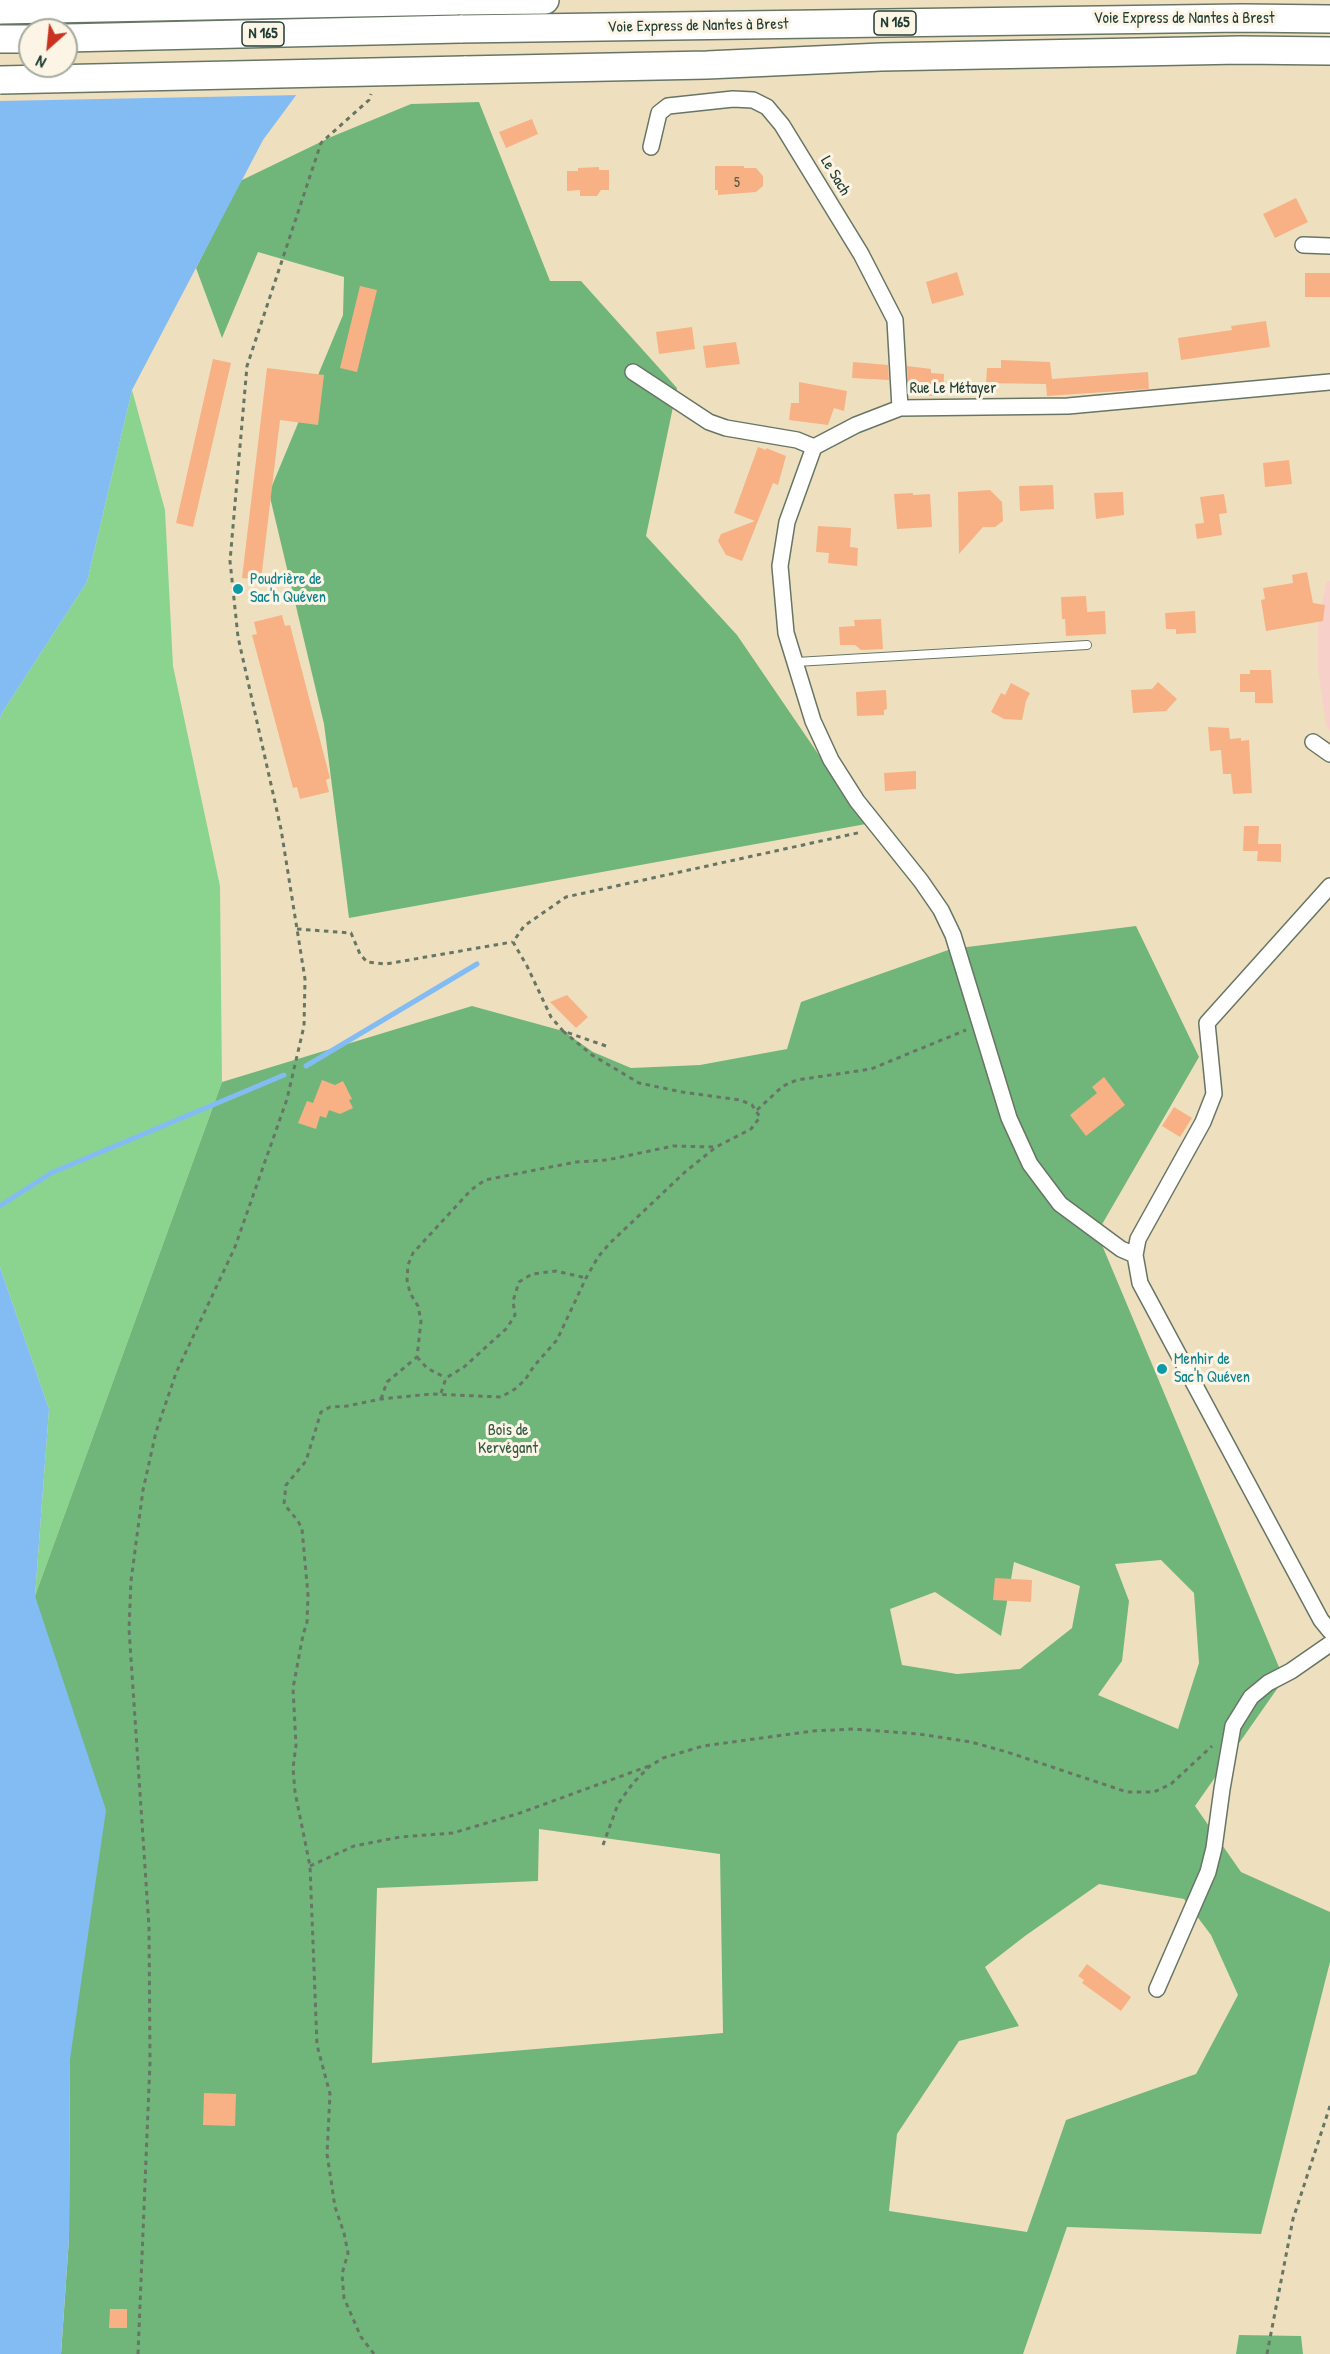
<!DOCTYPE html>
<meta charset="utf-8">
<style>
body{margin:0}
#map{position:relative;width:1330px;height:2354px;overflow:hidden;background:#eee0be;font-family:"Patrick Hand",sans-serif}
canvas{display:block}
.north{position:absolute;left:18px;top:18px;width:60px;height:60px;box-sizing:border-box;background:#fcf5e5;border:2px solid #a4ab9e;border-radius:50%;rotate:207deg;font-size:16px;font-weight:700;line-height:24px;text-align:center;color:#1f3d34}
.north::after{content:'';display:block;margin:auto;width:21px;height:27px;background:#c8321e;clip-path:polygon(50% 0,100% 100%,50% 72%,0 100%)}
</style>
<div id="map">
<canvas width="1330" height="2354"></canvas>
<div class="north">N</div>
</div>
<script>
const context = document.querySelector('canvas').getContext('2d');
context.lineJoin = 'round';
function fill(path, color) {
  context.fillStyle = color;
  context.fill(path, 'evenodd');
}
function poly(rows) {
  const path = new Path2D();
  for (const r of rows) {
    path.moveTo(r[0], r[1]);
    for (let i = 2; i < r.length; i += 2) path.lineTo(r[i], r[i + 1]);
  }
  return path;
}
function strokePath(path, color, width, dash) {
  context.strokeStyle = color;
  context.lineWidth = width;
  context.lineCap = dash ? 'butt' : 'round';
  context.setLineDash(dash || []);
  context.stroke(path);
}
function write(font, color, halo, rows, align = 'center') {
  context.font = font + ' "Patrick Hand",sans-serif';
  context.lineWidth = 6;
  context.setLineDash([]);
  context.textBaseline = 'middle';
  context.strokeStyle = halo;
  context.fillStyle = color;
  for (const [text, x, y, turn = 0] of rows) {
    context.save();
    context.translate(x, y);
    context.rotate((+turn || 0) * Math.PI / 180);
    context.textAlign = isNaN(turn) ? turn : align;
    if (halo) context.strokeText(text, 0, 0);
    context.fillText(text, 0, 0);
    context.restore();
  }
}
const built = poly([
 [1330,581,1330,730,1326,726,1318,668,1318,626,1326,582]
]);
const green = poly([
 [132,390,165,510,173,666,220,886,222,1082,35,1596,49,1409,0,1267,0,719,2,713,87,582]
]);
const forest = poly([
 [479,102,550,281,581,281,677,388,646,536,737,635,866,824,349,918,324,724,269,493,343,315,344,277,258,252,222,338,196,268,240,181,331,137,411,104],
 [1136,926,1199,1057,1097,1233,1284,1679,1195,1806,1241,1872,1330,1912,1330,1962,1261,2234,1067,2227,1023,2354,61,2354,69,2238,70,2059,35,1596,222,1082,472,1006,563,1031,593,1052,631,1068,700,1065,787,1049,801,1002,951,949],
 [1161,1560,1194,1593,1199,1663,1178,1729,1098,1695,1122,1661,1129,1601,1115,1564],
 [1014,1562,1080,1586,1072,1628,1020,1669,957,1674,902,1665,890,1609,935,1592,1001,1636],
 [539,1829,720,1854,723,2033,372,2063,377,1888,538,1881],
 [1099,1884,1184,1899,1211,1935,1238,1995,1196,2074,1066,2120,1027,2232,889,2211,897,2134,959,2041,1019,2026,985,1967,1025,1936],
 [1239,2335,1301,2336,1303,2354,1236,2354]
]);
const water = poly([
 [0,0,297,94,263,140,132,390,87,582,2,713,0,719],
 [30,30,66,30,66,66,30,66],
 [0,1267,49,1409,35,1596,106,1810,70,2059,69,2238,61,2354,0,2354]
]);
const pier = poly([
 [0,0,361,0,349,52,301,95,0,101],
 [30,30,66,30,66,66,30,66]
]);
const stream = poly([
 [306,1066,477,964],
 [0,1206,51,1173,284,1075]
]);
const building = poly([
 [532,119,538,134,506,148,499,132],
 [715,166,744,166,744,168,756,168,763,176,763,186,756,192,718,195,718,190,715,190],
 [599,167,599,170,609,170,609,190,601,190,597,196,580,196,580,190,567,191,567,171,578,171,578,168],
 [1296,198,1308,222,1275,238,1263,214],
 [957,272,964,295,932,304,926,282],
 [1305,273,1330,273,1330,297,1305,297],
 [360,286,377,290,357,372,340,368],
 [1266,321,1270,347,1181,360,1178,338,1232,330,1231,326],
 [692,327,695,349,659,354,656,332],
 [736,342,740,364,706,368,703,346],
 [213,359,231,363,193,527,176,523],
 [1001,360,1050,362,1052,379,1148,372,1149,389,1047,396,1046,384,986,383,987,368,1001,368],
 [853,362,888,365,889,380,852,378],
 [907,366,931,369,931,373,944,374,943,396,909,395],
 [267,368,324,375,318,425,280,420,261,580,242,578],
 [799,382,847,391,844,411,834,408,828,425,789,420,791,403,799,403],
 [758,447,766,450,766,448,786,456,778,485,773,483,742,561,726,555,718,541,721,534,755,521,734,513],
 [1289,460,1292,484,1265,487,1263,463],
 [1053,485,1054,509,1020,511,1019,486],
 [990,490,1002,502,1003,521,995,527,983,527,959,554,958,492],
 [1123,492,1124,515,1096,519,1094,493],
 [913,493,913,495,930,494,932,527,897,529,894,494],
 [1224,494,1227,513,1219,514,1222,535,1197,539,1195,524,1204,523,1200,497],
 [818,526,851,528,850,547,858,548,857,566,828,563,829,553,816,552],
 [1307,572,1313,603,1325,605,1323,621,1266,631,1261,600,1265,599,1263,588,1293,583,1292,575],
 [1086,596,1087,612,1105,611,1106,634,1066,636,1065,619,1062,619,1061,597],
 [1195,611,1196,633,1176,634,1176,629,1166,629,1165,613],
 [282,615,285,626,290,625,330,778,326,780,329,792,300,799,297,787,293,788,252,635,257,634,254,622],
 [881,619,883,649,861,650,855,645,840,645,839,627,855,626,854,620],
 [1250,670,1271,670,1273,703,1255,703,1255,692,1240,692,1240,674,1250,674],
 [1158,682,1177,699,1166,711,1133,713,1131,690,1152,689],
 [1011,683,1030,693,1026,701,1022,720,1004,719,991,712,1001,693,1005,695],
 [886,690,887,709,884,710,884,715,857,716,856,692],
 [1208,727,1229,728,1230,739,1241,738,1241,741,1249,740,1252,793,1233,794,1231,774,1223,774,1221,750,1210,751],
 [916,771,916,789,885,791,884,773],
 [1244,826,1259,826,1258,844,1281,844,1281,862,1257,861,1258,851,1243,851],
 [567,995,588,1017,576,1028,550,1002],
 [1104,1077,1125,1105,1086,1136,1070,1115,1097,1093,1092,1087],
 [322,1080,335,1085,343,1081,352,1099,349,1100,353,1108,340,1114,329,1110,326,1118,320,1116,316,1129,298,1123,307,1101,313,1103],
 [1174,1107,1192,1118,1180,1137,1162,1126],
 [995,1578,1032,1580,1031,1602,993,1600],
 [1087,1964,1131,1997,1121,2011,1082,1983,1084,1980,1078,1976],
 [204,2093,236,2094,235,2126,203,2125],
 [110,2309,127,2309,127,2328,109,2328]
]);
const path = poly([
 [297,929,351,933,360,954,367,962,386,964,512,942],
 [606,1046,563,1031,551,1017,527,966,513,942,524,926,566,897,862,832],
 [757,1110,783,1086,797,1080,871,1069,966,1030],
 [417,1357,427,1368,446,1378],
 [441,1393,446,1378,464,1367,507,1328,515,1315,513,1301,519,1282,532,1274,556,1271,586,1278],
 [381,1399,387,1382,417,1357,421,1321,418,1306,410,1293,407,1280,408,1265,413,1253,471,1190,485,1180,576,1162,607,1160,673,1146,714,1147],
 [603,1845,618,1804,633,1783,650,1766,663,1758,703,1746,813,1731,853,1729,919,1734,971,1742,1007,1752,1127,1792,1154,1792,1171,1784,1212,1746],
 [310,1866,354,1846,400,1837,453,1833,520,1813,649,1766],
 [138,2354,150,2062,149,1927,129,1629,131,1581,143,1490,156,1432,176,1373,235,1247,287,1099,304,1026,305,979,281,829,238,637,230,561,247,366,321,143,369,100,371,94],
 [374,2354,361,2337,344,2298,342,2274,348,2253,344,2233,335,2207,327,2154,330,2094,317,2045,310,1866,295,1792,293,1768,296,1745,293,1688,303,1635,307,1622,308,1595,302,1529,298,1521,284,1504,286,1485,306,1461,321,1412,330,1407,347,1406,381,1399,431,1394,501,1397,515,1389,525,1380,534,1366,557,1340,586,1278,598,1257,610,1243,685,1172,716,1147,751,1129,760,1117,752,1105,740,1100,682,1092,639,1083,592,1055,563,1031],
 [1267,2354,1293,2219,1330,2106]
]);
const lane = poly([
 [796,662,1087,645]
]);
const street = poly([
 [651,147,659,113,668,106,733,99,753,100,767,107,782,125,861,254,895,320,900,408],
 [1303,245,1330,246],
 [633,372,709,422,726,428,797,440,814,447],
 [1330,382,1068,406,900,408,856,425,814,447,787,522,780,566,786,633,813,721,831,760,857,801,921,881,941,910,953,935,1009,1118,1030,1164,1060,1204,1121,1249,1135,1255,1140,1283,1321,1620,1330,1631],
 [1313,742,1330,754],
 [1135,1255,1138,1239,1203,1122,1214,1094,1207,1023,1330,886],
 [1157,1989,1208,1872,1214,1848,1222,1789,1233,1726,1251,1697,1268,1683,1291,1671,1330,1644]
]);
const highway = poly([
 [457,1,545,0],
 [460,29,1242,18,1330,19],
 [0,39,30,39],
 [464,70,707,65,881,57,1240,50,1330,51]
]);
const highwayBridge = poly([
 [0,10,457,1],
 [66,38,460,29],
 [0,80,464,70]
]);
const markers = [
 [238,589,6,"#0f9aa8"],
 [1162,1369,6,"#0f9aa8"]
];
const numberNames = [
 ["5",737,183]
];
const shields = [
 [895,23,42],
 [263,34,42]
];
const shieldNames = [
 ["N 165",895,23],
 ["N 165",263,34]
];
const streetNames = [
 ["Voie Express de Nantes à Brest",1184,19],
 ["Voie Express de Nantes à Brest",698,26,-1],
 ["Le Sach",835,176,59],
 ["Rue Le Métayer",953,389]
];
const cultureNames = [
 ["Poudrière de",250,580],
 ["Sac'h Quéven",250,598],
 ["Menhir de",1174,1360],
 ["Sac'h Quéven",1174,1378]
];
const parkNames = [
 ["Bois de",508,1431],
 ["Kervégant",508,1449]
];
fill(built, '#f7d0ca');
fill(green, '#8bd490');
fill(forest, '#70b67a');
fill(water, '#82bcf3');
fill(pier, '#eee0be');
strokePath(stream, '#82bcf3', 5);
fill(building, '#f7b185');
strokePath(lane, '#677664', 10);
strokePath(street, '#677664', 18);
strokePath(highway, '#677664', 30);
strokePath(path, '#677664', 3, [4.5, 4.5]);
strokePath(lane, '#fff', 8);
strokePath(street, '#fff', 15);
strokePath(highway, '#fff', 27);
strokePath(highwayBridge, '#677664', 30, []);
strokePath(highwayBridge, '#fff', 27);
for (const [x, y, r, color] of markers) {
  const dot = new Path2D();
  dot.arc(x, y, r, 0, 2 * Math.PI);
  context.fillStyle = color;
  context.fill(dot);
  strokePath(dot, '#fcf5e5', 2);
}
write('14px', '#555a48', null, numberNames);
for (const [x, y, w] of shields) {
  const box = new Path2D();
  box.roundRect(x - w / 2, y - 12, w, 24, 4.5);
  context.fillStyle = '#fcf5e5';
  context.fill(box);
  strokePath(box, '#1f3d34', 1.5);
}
write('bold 15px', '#1f3d34', null, shieldNames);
write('16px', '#1f3d34', '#fcf5e5', streetNames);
write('16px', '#0d838f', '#fcf5e5', cultureNames, 'left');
write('16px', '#355b46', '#fcf5e5', parkNames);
</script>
